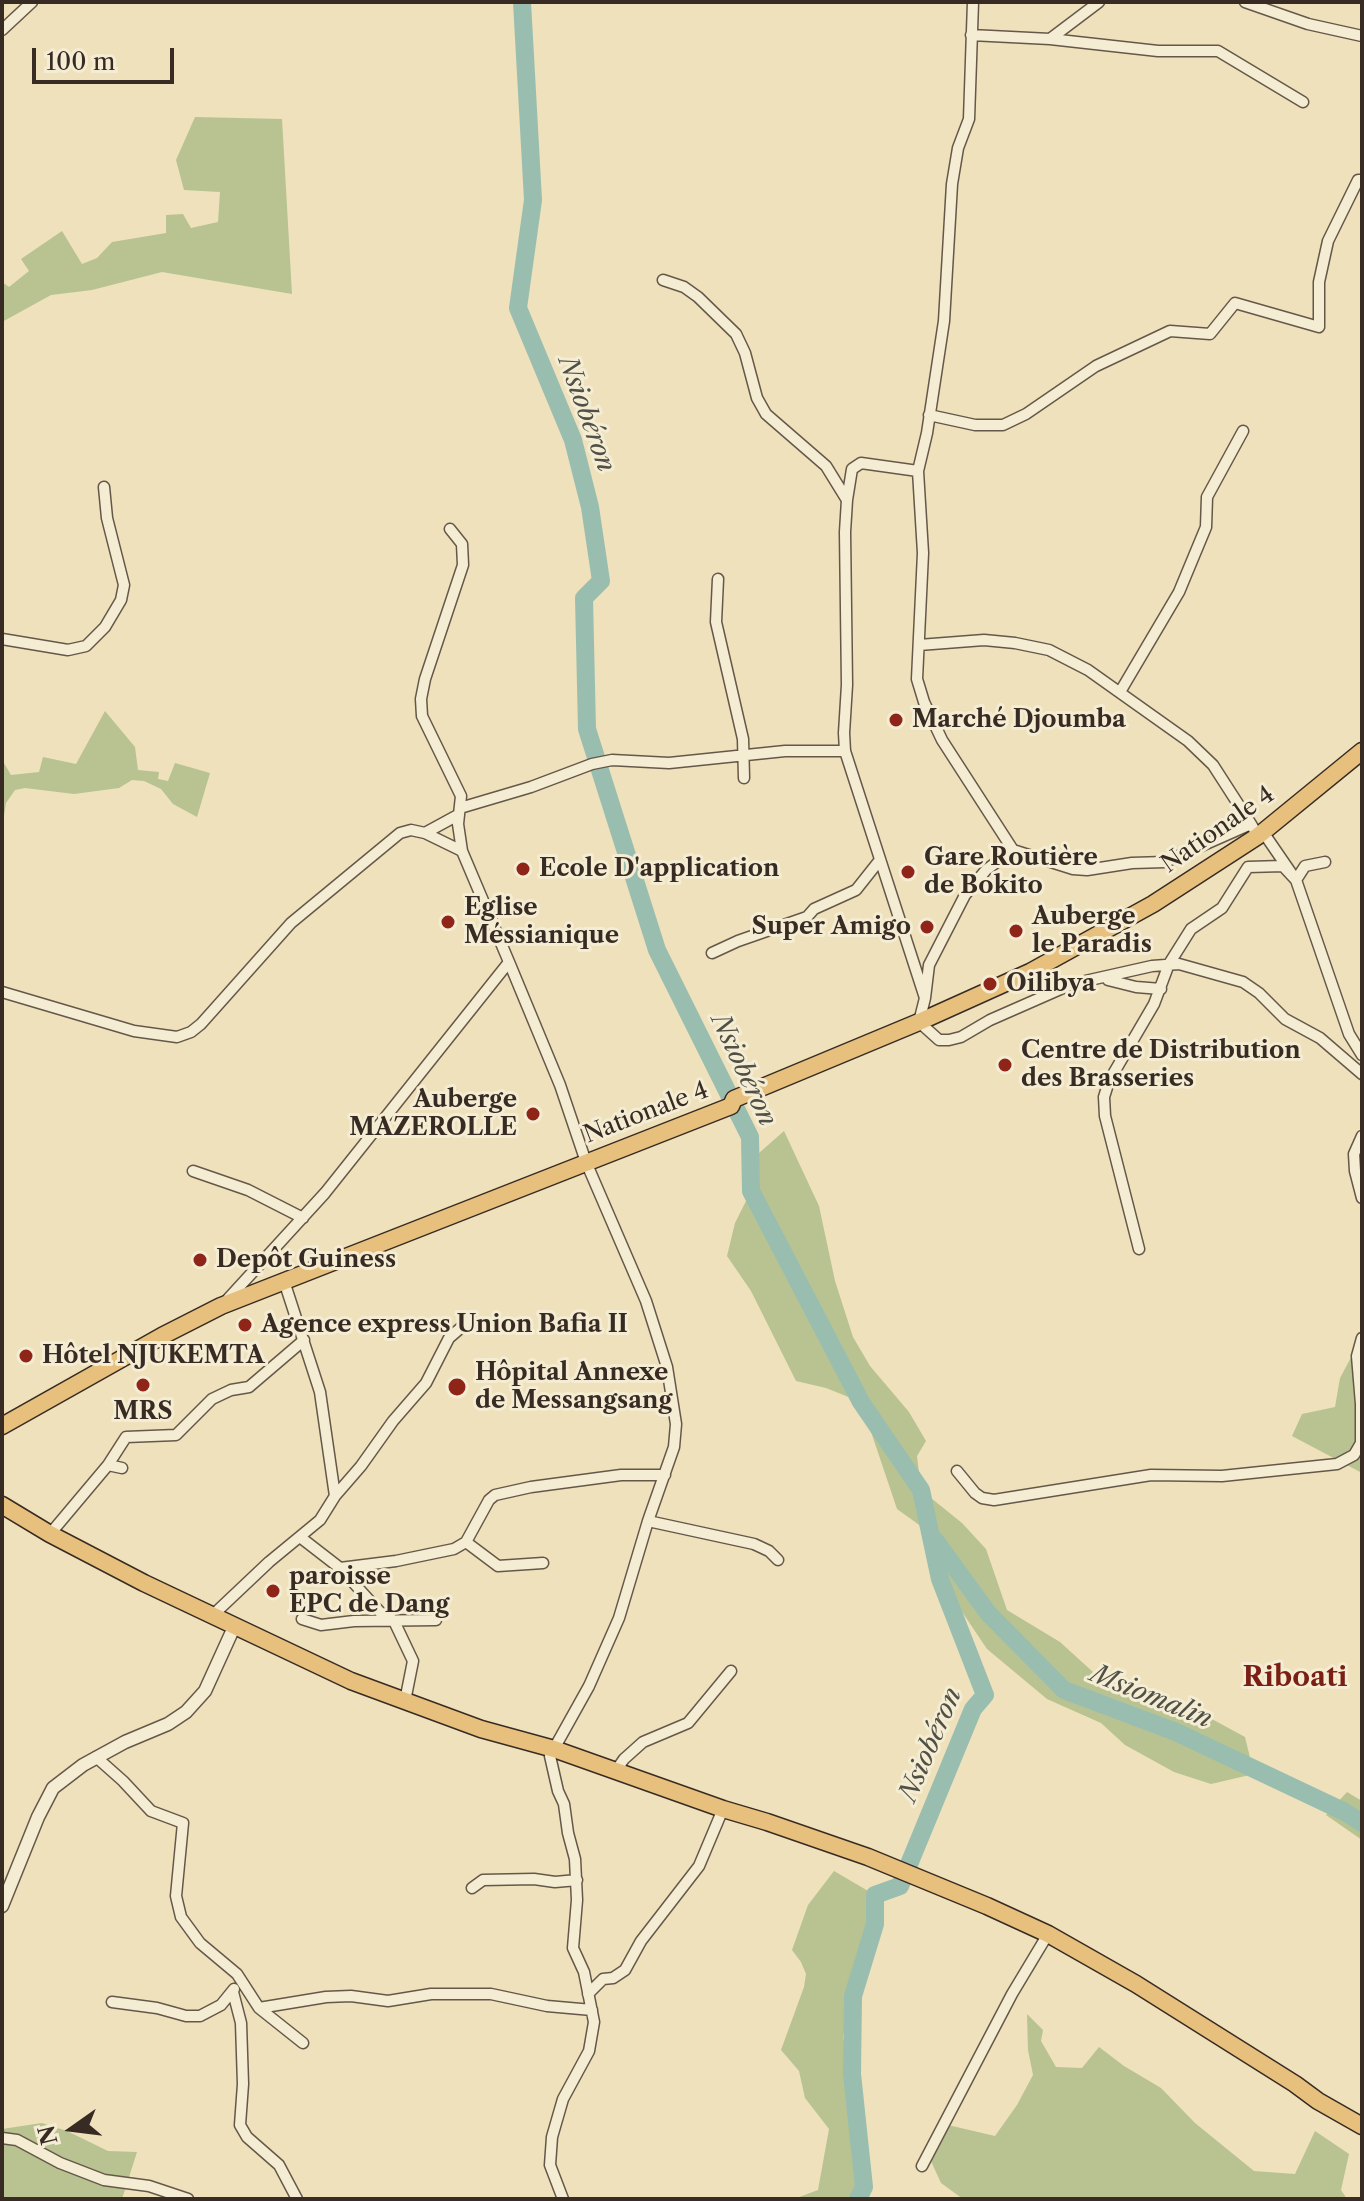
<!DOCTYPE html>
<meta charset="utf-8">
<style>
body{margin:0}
#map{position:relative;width:1364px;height:2201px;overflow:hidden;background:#eee1bb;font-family:"Libre Caslon Text",serif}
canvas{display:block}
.frame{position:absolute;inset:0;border:4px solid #382b23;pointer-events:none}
.north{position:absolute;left:32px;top:2089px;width:80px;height:80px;-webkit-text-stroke:6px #f4ecd3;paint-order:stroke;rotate:256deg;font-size:22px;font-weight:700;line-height:32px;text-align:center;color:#382b23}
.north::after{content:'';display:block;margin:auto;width:28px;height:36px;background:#382b23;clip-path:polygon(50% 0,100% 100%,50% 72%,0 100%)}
.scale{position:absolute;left:32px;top:48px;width:142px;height:36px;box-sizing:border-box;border:4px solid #382b23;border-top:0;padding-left:10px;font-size:24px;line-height:28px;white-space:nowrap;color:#382b23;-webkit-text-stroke:6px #f4ecd3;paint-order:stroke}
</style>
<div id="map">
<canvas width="1364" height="2201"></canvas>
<div class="frame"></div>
<div class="north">N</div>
<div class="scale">100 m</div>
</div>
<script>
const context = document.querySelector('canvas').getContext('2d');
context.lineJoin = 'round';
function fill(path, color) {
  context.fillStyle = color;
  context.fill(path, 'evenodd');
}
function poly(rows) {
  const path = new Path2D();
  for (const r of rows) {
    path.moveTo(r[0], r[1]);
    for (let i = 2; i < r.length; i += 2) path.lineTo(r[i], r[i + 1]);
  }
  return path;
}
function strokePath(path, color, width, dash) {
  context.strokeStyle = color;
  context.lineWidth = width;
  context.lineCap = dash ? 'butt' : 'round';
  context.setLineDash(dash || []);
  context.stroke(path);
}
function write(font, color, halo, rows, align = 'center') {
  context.font = font + ' "Libre Caslon Text",serif';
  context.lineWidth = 6;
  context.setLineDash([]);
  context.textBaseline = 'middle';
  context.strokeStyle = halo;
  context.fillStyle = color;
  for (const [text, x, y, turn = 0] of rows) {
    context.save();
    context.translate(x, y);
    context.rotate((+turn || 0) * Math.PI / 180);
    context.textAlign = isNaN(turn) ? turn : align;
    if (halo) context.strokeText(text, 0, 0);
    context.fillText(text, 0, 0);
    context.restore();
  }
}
const green = poly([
 [195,117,282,119,292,294,162,272,92,290,51,295,2,322,2,282,9,287,29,271,21,259,62,231,82,264,97,258,112,242,166,233,166,215,183,214,191,228,218,222,220,192,184,190,176,160],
 [105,711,135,747,138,770,159,772,158,779,168,781,175,763,210,773,197,817,173,804,161,789,144,781,132,780,119,788,74,794,25,788,15,790,6,803,2,828,2,763,4,763,11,775,39,772,43,757,76,764],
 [784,1131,819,1206,835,1281,853,1337,870,1366,909,1412,926,1441,917,1456,921,1490,962,1523,986,1549,1007,1610,1060,1642,1093,1672,1158,1694,1182,1716,1210,1718,1245,1737,1254,1774,1211,1784,1174,1772,1125,1745,1101,1723,1047,1699,987,1649,940,1579,929,1532,897,1509,861,1402,826,1388,796,1381,751,1291,727,1256,735,1223,751,1191,742,1168],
 [1362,1337,1362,1473,1292,1436,1302,1414,1335,1407,1340,1378],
 [1347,1792,1362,1801,1362,1840,1326,1815],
 [834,1871,875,1895,875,1924,843,2037,852,2074,866,2199,794,2199,818,2190,829,2129,805,2098,799,2071,781,2050,804,1987,806,1974,801,1962,792,1950,808,1905],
 [1027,2014,1043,2030,1041,2041,1056,2067,1082,2068,1099,2047,1124,2066,1161,2088,1195,2123,1254,2171,1295,2174,1315,2131,1349,2154,1341,2190,1347,2199,963,2199,941,2183,930,2159,948,2125,995,2136,1017,2105,1033,2075,1028,2050],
 [42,2123,67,2131,108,2151,137,2152,122,2199,2,2199,2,2129]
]);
const river = poly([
 [522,2,533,200,518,308,573,440,590,507,601,581,584,598,587,729,657,950,750,1137,751,1191,861,1402,921,1490,940,1579,985,1695,973,1709,900,1886,875,1895,875,1924,853,1996,852,2074,864,2187,858,2199],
 [935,1540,988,1613,1064,1690,1176,1732,1345,1812,1362,1823]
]);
const minor = poly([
 [973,2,969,119,958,148,952,184,944,321,927,433,918,471,923,553,917,679,924,702,942,740,1013,850,1073,869,1087,870,1132,863,1165,862,1251,824,1258,836],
 [1245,2,1308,24,1362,36],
 [2,30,32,2],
 [971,35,1050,39,1158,51,1218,51,1303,102],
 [1050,39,1099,2],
 [663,280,684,287,698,297,736,334,745,353,757,398,766,414,826,466,847,500],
 [929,415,975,425,1003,425,1026,414,1096,366,1170,331,1210,334,1235,303,1319,327,1319,282,1328,241,1358,180,1362,180],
 [918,471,861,463,852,469,847,500,845,532,847,685,844,733,845,751,925,998,929,965,965,895,986,870,1013,850],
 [718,579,716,622,743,739,744,778],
 [2,639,68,650,86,646,105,627,121,600,124,585,107,518,104,487],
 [919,645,984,640,1015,643,1049,650,1088,670,1188,741,1213,765,1251,824],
 [1120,692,1179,592,1206,527,1207,497,1243,431],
 [460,808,531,787,592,764,612,760,669,763,785,751,845,751],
 [1263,832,1296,880,1349,1034,1362,1055],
 [425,833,458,815],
 [712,953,738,941,807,917,814,909,856,890,879,861],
 [509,962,560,1085,586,1162,646,1301,667,1367,676,1424,674,1447,648,1521,619,1618,589,1686,550,1756,558,1791,564,1804,568,1833,575,1859,577,1900,573,1948,584,1972,594,2022,589,2051,563,2099,552,2137,550,2165,563,2199],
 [1108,980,1136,987,1161,989],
 [2,992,134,1031,177,1037,191,1032,201,1024,291,923,400,833,411,830,425,833,462,851],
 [925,998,919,1022,939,1040,949,1040,961,1037,990,1020,1072,984,1152,966,1179,964,1243,982,1259,993,1285,1019,1320,1038,1362,1074],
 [1362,1136,1354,1154,1355,1171,1362,1198],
 [193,1171,248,1190,303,1218],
 [1139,1249,1105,1116,1104,1097,1109,1081,1154,1004,1169,964,1191,929,1222,908,1248,867,1283,866,1296,880,1305,866,1325,862],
 [284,1281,320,1392,335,1496],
 [228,1299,325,1193,509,962,462,851,458,824,461,796,422,716,421,699,425,679,463,565,462,544,450,529],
 [108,1465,126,1437,176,1435,212,1399,231,1390,249,1387,304,1340],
 [957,1471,975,1493,982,1498,994,1500,1151,1475,1222,1476,1337,1464,1354,1455,1361,1443,1361,1404,1357,1356,1362,1338],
 [648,1521,754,1544,769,1551,778,1560],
 [50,1534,108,1465,122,1468],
 [300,1537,340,1568,380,1612,394,1621,413,1661,405,1701],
 [466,1542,498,1566,543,1563],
 [340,1568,396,1561,454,1549,466,1542,489,1500,495,1495,531,1487,621,1475,665,1475],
 [214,1614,269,1562,320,1520,335,1496,361,1466,393,1421,426,1383,449,1338,471,1319],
 [302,1619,321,1625,354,1621,436,1620],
 [96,1757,123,1781,151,1811,183,1823,176,1896,181,1917,200,1943,237,1974,259,2008,303,2043],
 [615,1772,624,1759,643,1742,688,1723,731,1671],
 [472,1888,483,1880,534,1879,555,1882,577,1880],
 [233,1992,241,2023,243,2084,240,2125,247,2137,279,2165,297,2199],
 [588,1994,603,1979,613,1978,625,1970,641,1941,699,1866,723,1809],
 [112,2002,157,2008,186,2016,200,2016,221,2005,234,1989],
 [259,2008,326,1997,351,1996,388,2001,431,1994,491,1994,547,2006,592,2010],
 [2,2138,17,2140,60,2163,104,2180,149,2186,188,2199],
 [922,2166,1012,1994,1048,1934]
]);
const tertiary = poly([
 [2,1906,38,1817,53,1788,83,1765,125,1742,168,1724,186,1712,205,1691,235,1625]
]);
const primary = poly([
 [2,1505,50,1534,144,1583,351,1681,481,1729,554,1749,723,1809,767,1822,868,1857,987,1906,1048,1934,1136,1984,1295,2084,1318,2101,1362,2126]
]);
const trunk = poly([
 [2,1426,162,1336,221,1306,731,1106,734,1099,919,1022,1030,972,1153,904,1258,836,1362,751]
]);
const markers = [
 [896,720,8,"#8f2418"],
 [523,869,8,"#8f2418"],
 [908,872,8,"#8f2418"],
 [448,922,8,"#8f2418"],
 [927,927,8,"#8f2418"],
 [1016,931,8,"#8f2418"],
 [990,984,8,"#8f2418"],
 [1005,1065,8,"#8f2418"],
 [533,1114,8,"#8f2418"],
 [200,1260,8,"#8f2418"],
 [245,1325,8,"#8f2418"],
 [26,1356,8,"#8f2418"],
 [143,1385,8,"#8f2418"],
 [457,1387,10,"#8f2418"],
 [273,1591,8,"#8f2418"]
];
const poiNames = [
 ["Marché Djoumba",912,720],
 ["Gare Routière",924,858],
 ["de Bokito",924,886],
 ["Ecole D'application",539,869],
 ["Eglise",464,908],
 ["Méssianique",464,936],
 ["Auberge",1032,917],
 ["le Paradis",1032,945],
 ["Super Amigo",911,927,"right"],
 ["Oilibya",1006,984],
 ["Centre de Distribution",1021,1051],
 ["des Brasseries",1021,1079],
 ["Auberge",517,1100,"right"],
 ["MAZEROLLE",517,1128,"right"],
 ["Depôt Guiness",216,1260],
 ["Agence express Union Bafia II",261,1325],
 ["Hôtel NJUKEMTA",42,1356],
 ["Hôpital Annexe",475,1373],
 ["de Messangsang",475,1401],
 ["MRS",143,1412,"center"],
 ["paroisse",289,1577],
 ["EPC de Dang",289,1605]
];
const streetNames = [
 ["Nationale 4",1218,830,-35],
 ["Nationale 4",646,1113,-21]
];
const waterNames = [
 ["Nsiobéron",586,414,70],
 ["Nsiobéron",743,1070,65],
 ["Msiomalin",1151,1697,22],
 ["Nsiobéron",931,1745,-67]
];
const quarterNames = [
 ["Riboati",1295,1678]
];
fill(green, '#b8c391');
strokePath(river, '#99beb0', 18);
strokePath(minor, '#665849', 13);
strokePath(tertiary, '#665849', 15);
strokePath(primary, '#382b23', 19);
strokePath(trunk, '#382b23', 19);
strokePath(minor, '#f4ecd3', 10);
strokePath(tertiary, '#f4ecd3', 12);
strokePath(primary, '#e7c07e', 16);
strokePath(trunk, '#e7c07e', 16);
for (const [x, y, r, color] of markers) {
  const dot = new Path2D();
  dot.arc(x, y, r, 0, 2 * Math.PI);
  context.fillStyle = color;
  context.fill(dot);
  strokePath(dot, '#f4ecd3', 3);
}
write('bold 24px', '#382b23', '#f4ecd3', poiNames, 'left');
write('24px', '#382b23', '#f4ecd3', streetNames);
write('italic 26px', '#505046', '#f4ecd3', waterNames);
write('bold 28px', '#7a1f14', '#f4ecd3', quarterNames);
</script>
